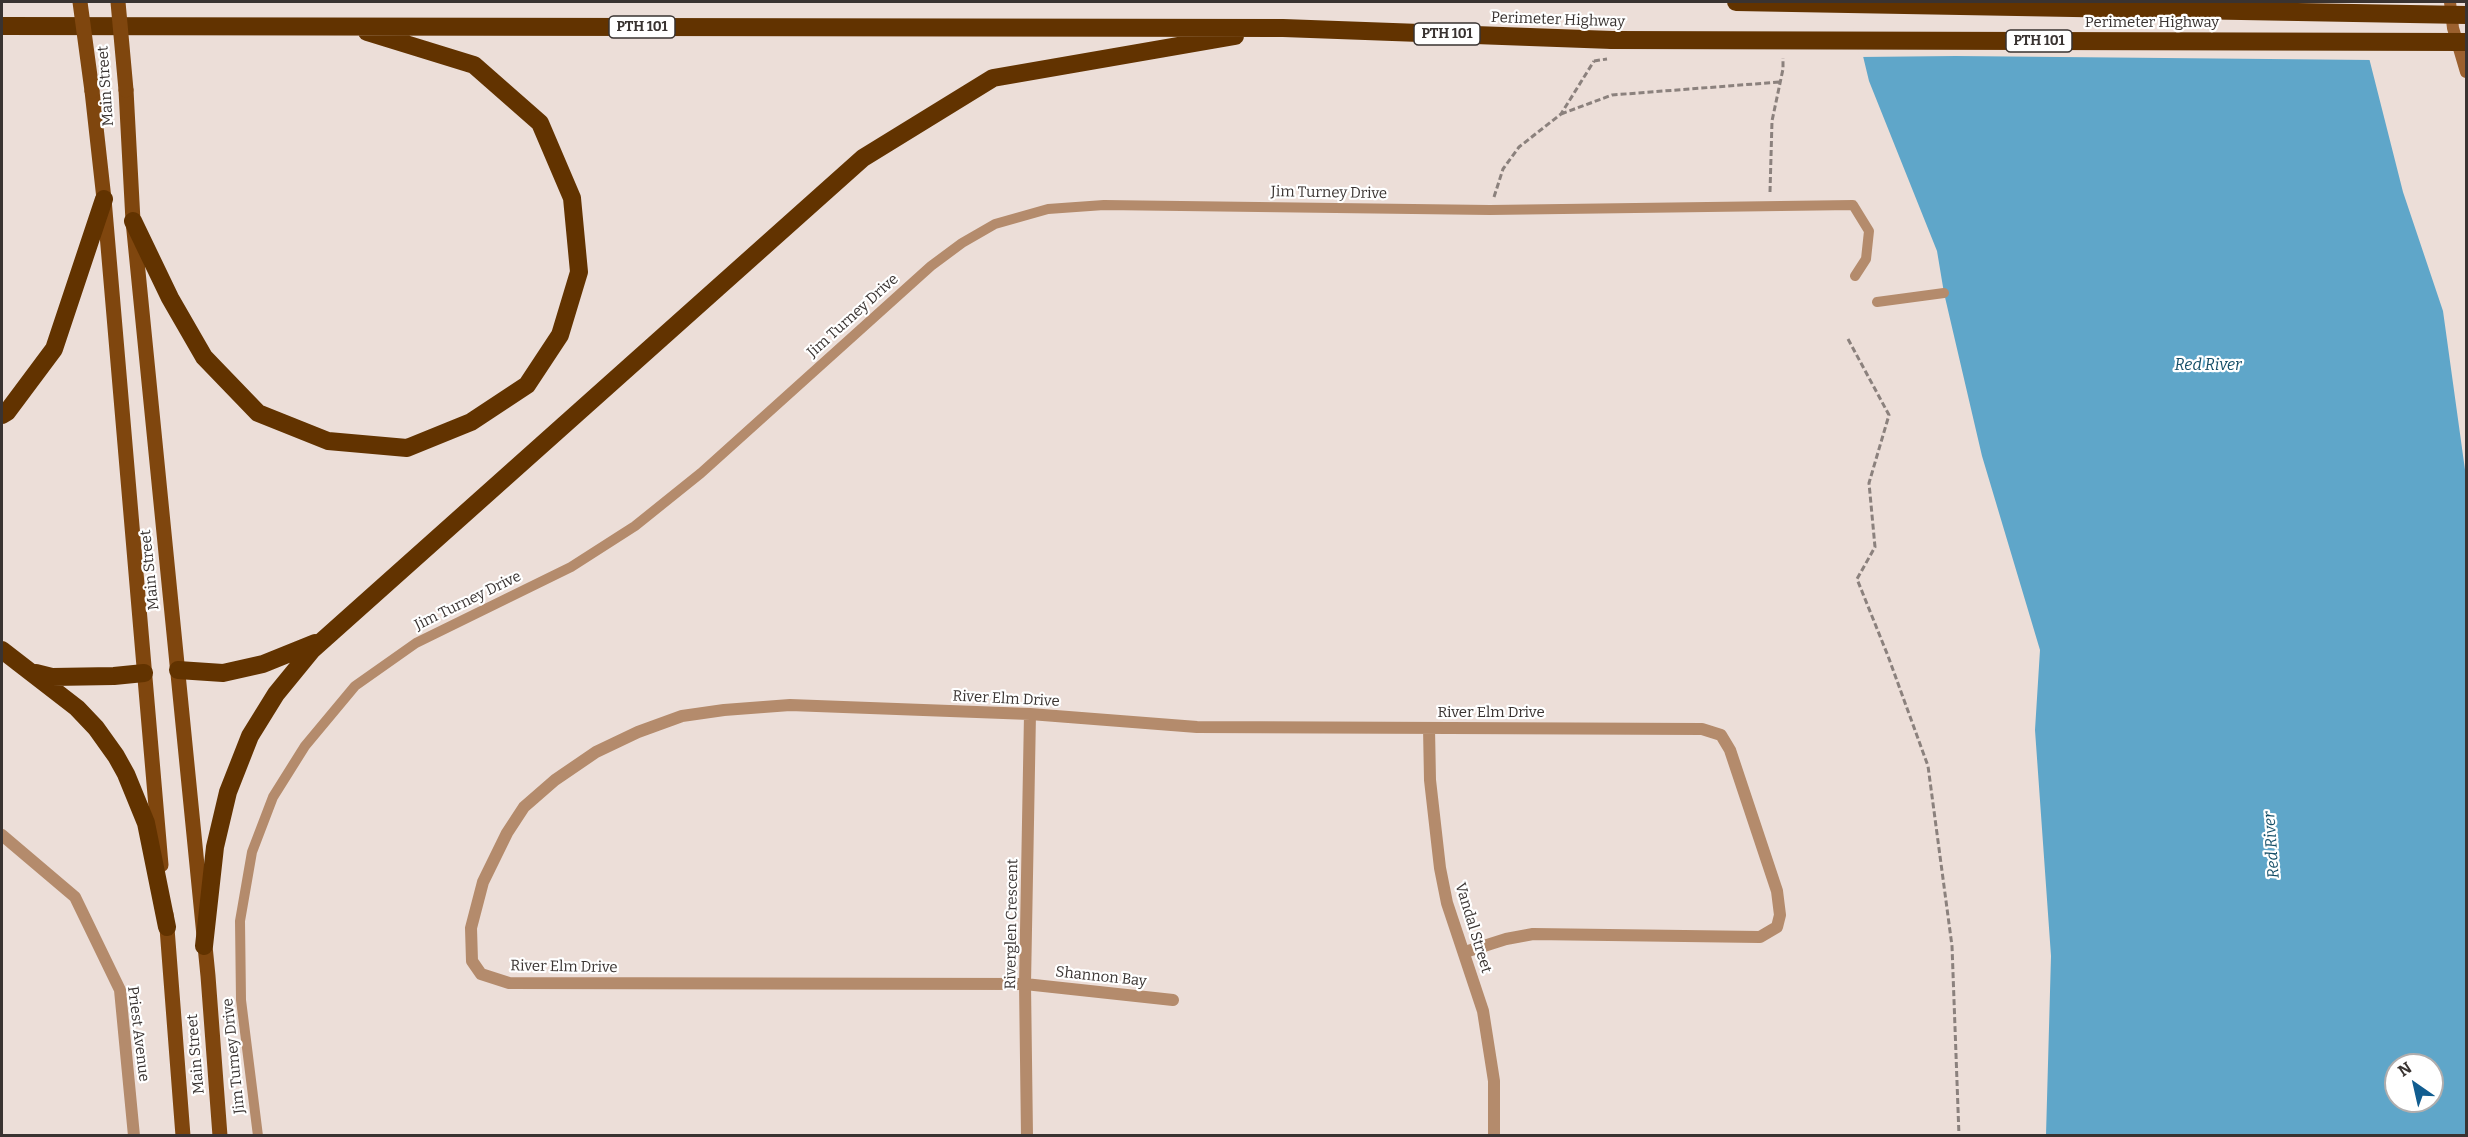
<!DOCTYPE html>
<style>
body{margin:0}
#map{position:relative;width:2468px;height:1137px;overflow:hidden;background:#ecded8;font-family:Bitter,serif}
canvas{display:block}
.frame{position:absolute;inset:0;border:3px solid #393331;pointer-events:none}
.north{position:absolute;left:2384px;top:1053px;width:60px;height:60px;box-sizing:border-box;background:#fff;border:2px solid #b0adad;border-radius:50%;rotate:326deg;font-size:16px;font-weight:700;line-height:24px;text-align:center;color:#393331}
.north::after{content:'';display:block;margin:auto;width:21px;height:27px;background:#115d90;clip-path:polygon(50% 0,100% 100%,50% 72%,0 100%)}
</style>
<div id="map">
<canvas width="2468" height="1137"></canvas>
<div class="frame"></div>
<div class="north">N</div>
</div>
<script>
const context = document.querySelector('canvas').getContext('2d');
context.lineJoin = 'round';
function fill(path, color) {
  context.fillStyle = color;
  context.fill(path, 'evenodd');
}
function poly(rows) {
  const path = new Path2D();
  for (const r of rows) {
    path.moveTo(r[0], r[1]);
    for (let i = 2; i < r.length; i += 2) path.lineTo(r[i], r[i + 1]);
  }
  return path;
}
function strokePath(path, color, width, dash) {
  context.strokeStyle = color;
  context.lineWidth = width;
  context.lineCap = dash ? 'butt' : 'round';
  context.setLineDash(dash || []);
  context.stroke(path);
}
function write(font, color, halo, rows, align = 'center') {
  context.font = font + ' Bitter,serif';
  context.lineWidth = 4.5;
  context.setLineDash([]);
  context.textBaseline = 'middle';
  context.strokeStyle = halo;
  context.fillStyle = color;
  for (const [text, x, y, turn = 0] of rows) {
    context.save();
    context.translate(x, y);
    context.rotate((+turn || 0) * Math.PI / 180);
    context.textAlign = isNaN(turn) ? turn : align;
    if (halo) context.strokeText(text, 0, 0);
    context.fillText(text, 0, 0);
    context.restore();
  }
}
const water = poly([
 [1850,2,2366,46,2403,192,2443,311,2466,477,2466,1135,2046,1135,2051,956,2035,730,2040,650,1982,456,1944,293,1937,251,1869,81],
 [2396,1065,2432,1065,2432,1101,2396,1101]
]);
const pier = poly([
 [1847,2,2357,2,2373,60,1956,56,1860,57]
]);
const path = poly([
 [1561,114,1612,95,1780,82],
 [1770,192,1772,121,1783,69,1783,58],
 [1494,197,1503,169,1519,147,1561,114,1594,61],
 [1848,339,1889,415,1869,483,1875,547,1857,579,1888,656,1928,766,1952,946,1959,1136]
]);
const lane = poly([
 [1877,302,1944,293],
 [258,1136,241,1000,240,921,252,852,273,797,305,746,355,686,416,643,571,567,635,526,701,473,931,266,962,243,995,224,1048,209,1104,205,1490,210,1853,205,1869,231,1866,259,1855,276]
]);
const street = poly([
 [1429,728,1430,780,1440,868,1447,903,1483,1011,1494,1081,1494,1136],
 [2,835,75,897,120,990,134,1136],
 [1173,1000,1025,984,509,983,481,974,472,961,471,928,483,882,507,833,524,807,555,780,596,752,638,732,682,716,724,710,790,705,1030,714,1197,727,1702,729,1721,735,1730,750,1777,891,1780,915,1777,927,1760,937,1533,934,1506,939,1465,952],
 [1027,1136,1025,984,1030,714]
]);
const secondary = poly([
 [2450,2,2453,28,2466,72]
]);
const primary = poly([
 [126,90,133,221,208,976,220,1136],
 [92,91,104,199,161,865],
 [166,915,183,1136]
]);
const highway = poly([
 [2,26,1283,28,1612,40],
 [133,221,170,298,204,357,258,413,328,441,407,448,471,422,527,385,560,335,579,272,572,198,540,123,474,65,367,32],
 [2,415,7,412,54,349,104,199],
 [2,650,77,708,96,728,116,756,126,774,146,823,167,927],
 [178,670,223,673,263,664,315,643],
 [36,673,52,677,114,676,144,673],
 [204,946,215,847,228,792,250,736,276,694,312,650,863,158,993,78,1235,36]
]);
const pathBridge = poly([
 [1594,61,1607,59]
]);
const primaryBridge = poly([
 [80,2,92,91],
 [118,2,126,90]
]);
const highwayBridge = poly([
 [1736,2,2466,15],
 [1612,40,2466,42]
]);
const shields = [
 [642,27,66],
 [1447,34,66],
 [2039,41,66]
];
const shieldNames = [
 ["PTH 101",642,27],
 ["PTH 101",1447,34],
 ["PTH 101",2039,41]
];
const streetNames = [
 ["Perimeter Highway",1558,20,2],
 ["Perimeter Highway",2152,23],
 ["Main Street",106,86,-94],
 ["Jim Turney Drive",1329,193,1],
 ["Jim Turney Drive",853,316,-42],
 ["Main Street",150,570,-96],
 ["Jim Turney Drive",468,601,-26],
 ["River Elm Drive",1006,699,3],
 ["River Elm Drive",1491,713],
 ["Riverglen Crescent",1012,924,-89],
 ["Vandal Street",1473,928,73],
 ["River Elm Drive",564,967,1],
 ["Shannon Bay",1101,977,6],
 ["Priest Avenue",138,1034,83],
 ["Main Street",196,1054,-95],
 ["Jim Turney Drive",234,1056,-96]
];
const waterNames = [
 ["Red River",2208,366],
 ["Red River",2272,845,-94]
];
fill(water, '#5fa6c9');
fill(pier, '#ecded8');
strokePath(path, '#8b817d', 3, [6, 3]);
strokePath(lane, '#b48b6c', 10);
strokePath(street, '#b48b6c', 12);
strokePath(secondary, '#9b602e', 12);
strokePath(primary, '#7f460e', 15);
strokePath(highway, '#623300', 18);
strokePath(pathBridge, '#8b817d', 3, [6, 3]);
strokePath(primaryBridge, '#7f460e', 15);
strokePath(highwayBridge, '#623300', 18);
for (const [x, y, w] of shields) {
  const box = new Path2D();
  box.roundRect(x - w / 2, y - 11, w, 22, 4.5);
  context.fillStyle = '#fff';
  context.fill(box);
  strokePath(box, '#393331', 1.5);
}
write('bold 14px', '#393331', null, shieldNames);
write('15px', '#393331', '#fff', streetNames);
write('italic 16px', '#144e67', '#fff', waterNames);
</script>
